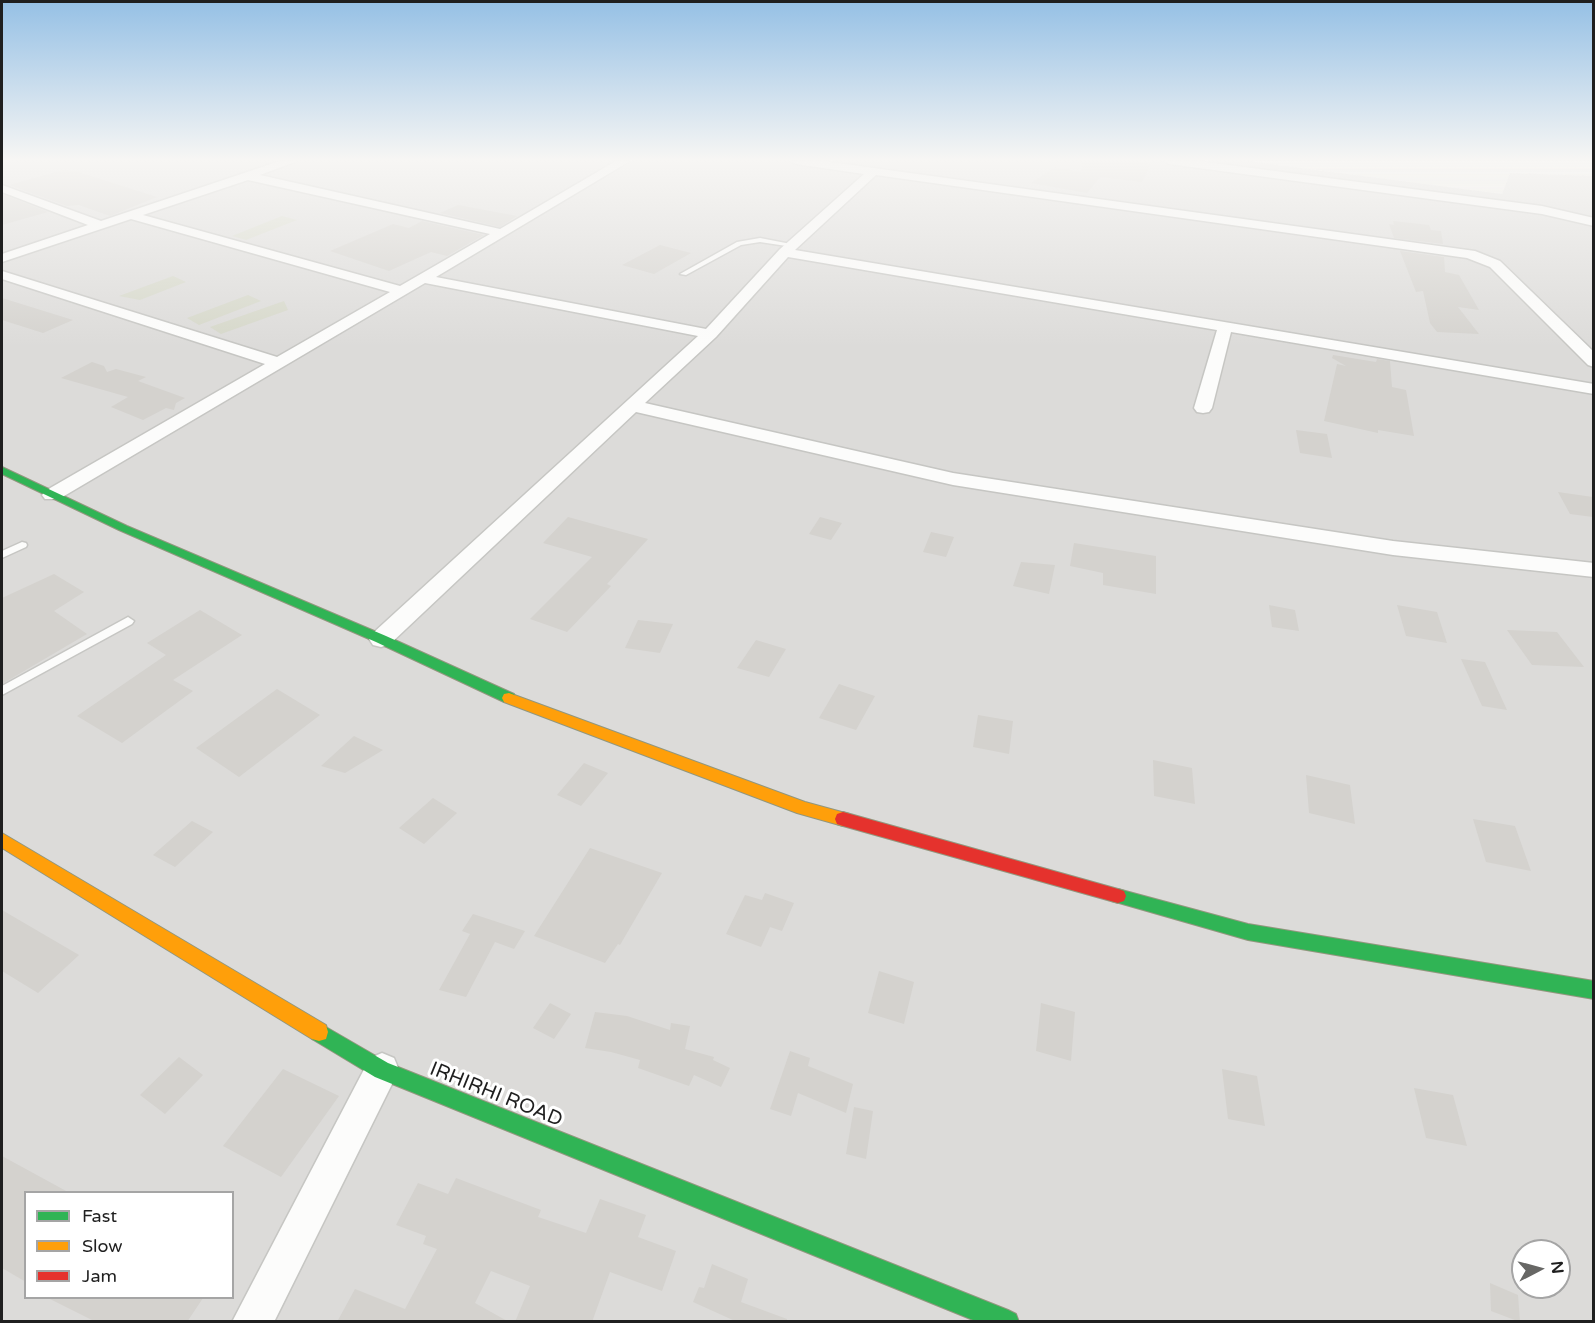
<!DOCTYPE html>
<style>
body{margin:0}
#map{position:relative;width:1595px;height:1323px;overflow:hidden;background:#edece7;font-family:"Varela Round",sans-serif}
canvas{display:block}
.frame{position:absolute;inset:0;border:3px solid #1f1f1f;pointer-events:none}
.legend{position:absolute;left:24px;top:1191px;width:210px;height:108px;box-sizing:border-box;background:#fff;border:2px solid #a5a5a5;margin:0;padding:8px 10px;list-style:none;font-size:18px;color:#1f1f1f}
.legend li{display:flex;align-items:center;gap:12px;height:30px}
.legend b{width:30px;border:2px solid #a5a5a5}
.north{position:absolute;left:1511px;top:1239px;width:60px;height:60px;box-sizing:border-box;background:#fff;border:2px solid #a5a5a5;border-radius:50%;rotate:84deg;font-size:16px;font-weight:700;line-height:24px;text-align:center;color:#1f1f1f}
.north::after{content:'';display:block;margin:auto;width:21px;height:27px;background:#676765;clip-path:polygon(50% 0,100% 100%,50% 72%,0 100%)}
</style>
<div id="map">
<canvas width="1595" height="1323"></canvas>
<div class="frame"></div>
<ul class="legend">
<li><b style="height:8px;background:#30b455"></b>Fast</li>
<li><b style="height:8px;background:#ff9f0a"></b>Slow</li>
<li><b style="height:8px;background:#e5322d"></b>Jam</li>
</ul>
<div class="north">N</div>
</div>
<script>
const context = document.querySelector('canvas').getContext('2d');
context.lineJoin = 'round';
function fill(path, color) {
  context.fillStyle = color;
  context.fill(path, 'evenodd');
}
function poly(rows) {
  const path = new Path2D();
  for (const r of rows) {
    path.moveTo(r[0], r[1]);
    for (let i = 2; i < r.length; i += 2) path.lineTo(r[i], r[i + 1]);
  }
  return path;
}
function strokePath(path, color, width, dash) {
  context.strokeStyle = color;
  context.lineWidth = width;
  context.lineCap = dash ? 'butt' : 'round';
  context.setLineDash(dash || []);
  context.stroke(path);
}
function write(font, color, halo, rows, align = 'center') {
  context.font = font + ' "Varela Round",sans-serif';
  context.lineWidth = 6;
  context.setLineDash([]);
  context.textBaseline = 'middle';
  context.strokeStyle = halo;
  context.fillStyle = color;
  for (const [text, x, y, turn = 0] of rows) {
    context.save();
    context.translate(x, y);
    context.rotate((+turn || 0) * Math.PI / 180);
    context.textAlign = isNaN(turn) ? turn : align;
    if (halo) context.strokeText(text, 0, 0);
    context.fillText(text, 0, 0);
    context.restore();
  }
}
const residential = poly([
 [2,161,1247,161,1502,194,1510,173,1593,176,1593,1321,2,1322],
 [26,1192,232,1192,232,1298,26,1298],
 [1523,1251,1559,1251,1559,1287,1523,1287]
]);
const construction = poly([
 [282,216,297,220,246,240,232,236],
 [173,276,186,282,140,300,119,296],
 [248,295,261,301,199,325,187,318],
 [284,301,288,310,221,334,210,327]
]);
const building = poly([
 [1082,161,1134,161,1151,164,1142,182,1100,177,1087,193,1031,183,1055,167,1081,172],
 [63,170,75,171,157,197,110,216,79,205,67,206,9,185],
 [2,194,48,212,2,225],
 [458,205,517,216,500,227,440,213],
 [422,221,484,235,447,256,431,252,389,271,330,251,393,224,409,228],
 [1393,221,1429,225,1431,230,1441,231,1443,244,1394,238,1389,224,1394,225],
 [660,245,691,253,654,274,622,265],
 [1400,251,1444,257,1445,272,1459,275,1479,310,1458,307,1479,334,1437,332,1430,323,1423,291,1416,292],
 [2,298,73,320,43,333,2,320],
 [1333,355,1376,362,1377,359,1390,361,1392,387,1406,390,1414,436,1378,430,1378,433,1324,421,1337,364,1346,366,1332,358],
 [92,362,104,366,107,372,116,369,146,377,138,381,185,398,176,403,174,410,166,408,143,420,111,407,128,397,61,378],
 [1296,430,1327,434,1332,458,1300,453],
 [1558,492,1593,497,1593,517,1570,514],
 [568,517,648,539,607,584,611,586,567,632,530,619,592,557,543,543],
 [820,517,842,523,831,540,809,534],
 [931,532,954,537,946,557,923,552],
 [1074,543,1156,556,1156,594,1103,585,1103,573,1070,566],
 [1021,562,1055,565,1049,594,1013,586],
 [54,574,84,592,54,611,87,634,2,684,2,598],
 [1269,605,1295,610,1299,631,1272,627],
 [1397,605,1437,612,1447,643,1406,636],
 [200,610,242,635,173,680,193,691,122,743,77,716,166,655,147,643],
 [638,620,673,624,660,653,625,648],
 [1507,630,1557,632,1584,667,1532,665],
 [756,640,786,649,769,677,737,668],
 [1461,659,1485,662,1507,710,1482,706],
 [839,684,875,696,856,730,819,718],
 [277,689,320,715,239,777,196,748],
 [978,715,1013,721,1009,754,973,747],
 [354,736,383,750,345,773,321,766],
 [1153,760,1192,768,1195,804,1154,796],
 [584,763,608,773,581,806,557,795],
 [1306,775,1350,785,1355,824,1309,813],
 [433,798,457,813,424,844,399,828],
 [1473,819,1515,826,1531,871,1486,862],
 [192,821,213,832,175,867,153,855],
 [590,848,662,873,620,945,618,944,605,963,534,936],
 [765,893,794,903,782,931,770,927,761,947,726,934,745,895,762,900],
 [2,910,79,955,38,993,2,971],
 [473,914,525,931,514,949,495,942,466,997,439,990,470,934,462,931],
 [879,971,914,982,904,1024,868,1013],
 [550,1003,571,1014,554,1039,533,1028],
 [1041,1003,1075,1012,1071,1061,1036,1051],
 [595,1012,627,1016,670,1030,671,1023,690,1026,685,1049,714,1057,713,1060,730,1068,721,1087,694,1075,689,1086,638,1068,640,1060,611,1052,585,1048],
 [790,1051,810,1058,808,1066,853,1084,846,1113,798,1093,791,1116,770,1109],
 [179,1057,203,1075,165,1114,140,1095],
 [283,1069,339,1096,281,1177,223,1146],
 [1222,1069,1257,1076,1265,1126,1228,1119],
 [1414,1088,1453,1095,1467,1146,1426,1138],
 [854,1107,873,1111,866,1159,846,1154],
 [2,1156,68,1192,26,1192,26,1282,2,1268],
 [456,1178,541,1210,538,1217,586,1233,600,1199,646,1215,638,1237,676,1251,662,1291,610,1272,592,1322,515,1322,530,1286,491,1271,475,1303,509,1322,337,1322,355,1289,405,1309,437,1249,423,1244,426,1236,396,1225,418,1183,448,1194],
 [712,1264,748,1279,741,1302,787,1319,787,1322,735,1321,693,1302,699,1287,704,1288],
 [1490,1283,1518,1295,1520,1322,1491,1311],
 [48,1298,203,1298,187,1322,96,1322]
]);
const lane = poly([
 [760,238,796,245,793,247,760,242,741,245,686,275,680,274,737,242,760,238],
 [22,542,26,543,27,545,26,547,2,558,2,551,22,542],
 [128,617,134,621,132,624,2,695,2,686,128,617]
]);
const street = poly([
 [280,161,297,161,260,175,500,229,616,161,630,161,436,277,706,329,780,249,864,174,796,164,791,161,823,161,1475,251,1500,261,1594,352,1594,367,1588,365,1490,267,1467,258,876,175,795,250,1594,384,1594,394,1231,332,1212,408,1209,412,1203,413,1197,412,1194,408,1217,330,788,257,716,337,645,403,953,473,1393,541,1594,563,1594,577,1393,555,953,485,636,412,389,645,381,647,373,645,369,639,373,633,698,336,425,283,59,499,45,499,42,495,45,491,265,364,2,279,2,271,277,357,390,292,131,219,2,262,2,254,88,225,2,192,2,185,101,221,280,161],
 [248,180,490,234,400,286,143,215,248,180],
 [1164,161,1198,161,1542,206,1594,218,1594,226,1542,214,1169,164,1164,161],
 [382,1053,394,1058,399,1070,274,1322,232,1322,370,1058,382,1053]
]);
const fast = poly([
 [2,467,127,526,386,636,514,694,516,698,514,702,504,702,376,642,119,530,2,474,2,467],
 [1118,889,1248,924,1594,981,1594,999,1248,940,1112,901,1110,896,1112,891,1118,889],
 [319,1023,388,1063,1008,1310,1016,1314,1019,1322,978,1322,375,1077,312,1039,310,1032,312,1025,319,1023]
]);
const slow = poly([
 [509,693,805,802,849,814,851,819,849,824,843,826,797,813,504,702,502,698,504,694,509,693],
 [2,833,326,1025,328,1032,326,1039,319,1041,312,1039,2,848,2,833]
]);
const jam = poly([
 [843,812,1118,889,1124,891,1126,896,1124,901,1118,903,843,826,837,824,835,819,837,814,843,812]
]);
const nearStreetnames = [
 ["IRHIRHI ROAD",496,1095,22]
];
fill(residential, '#dcdbd9');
fill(construction, '#d5d7c9');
fill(building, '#d4d2ce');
strokePath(lane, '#c6c6c3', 3);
strokePath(street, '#c6c6c3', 3);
strokePath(fast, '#92977e', 2);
strokePath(slow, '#92977e', 2);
strokePath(jam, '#92977e', 2);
fill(lane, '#fcfcfb');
fill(street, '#fcfcfb');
fill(fast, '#30b455');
fill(slow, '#ff9f0a');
fill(jam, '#e5322d');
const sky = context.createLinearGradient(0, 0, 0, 347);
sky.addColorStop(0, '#95c0e5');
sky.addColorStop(0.46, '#f7f6f4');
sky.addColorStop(1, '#f7f6f400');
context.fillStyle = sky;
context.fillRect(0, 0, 1595, 347);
write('20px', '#1f1f1f', '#fff', nearStreetnames);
</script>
